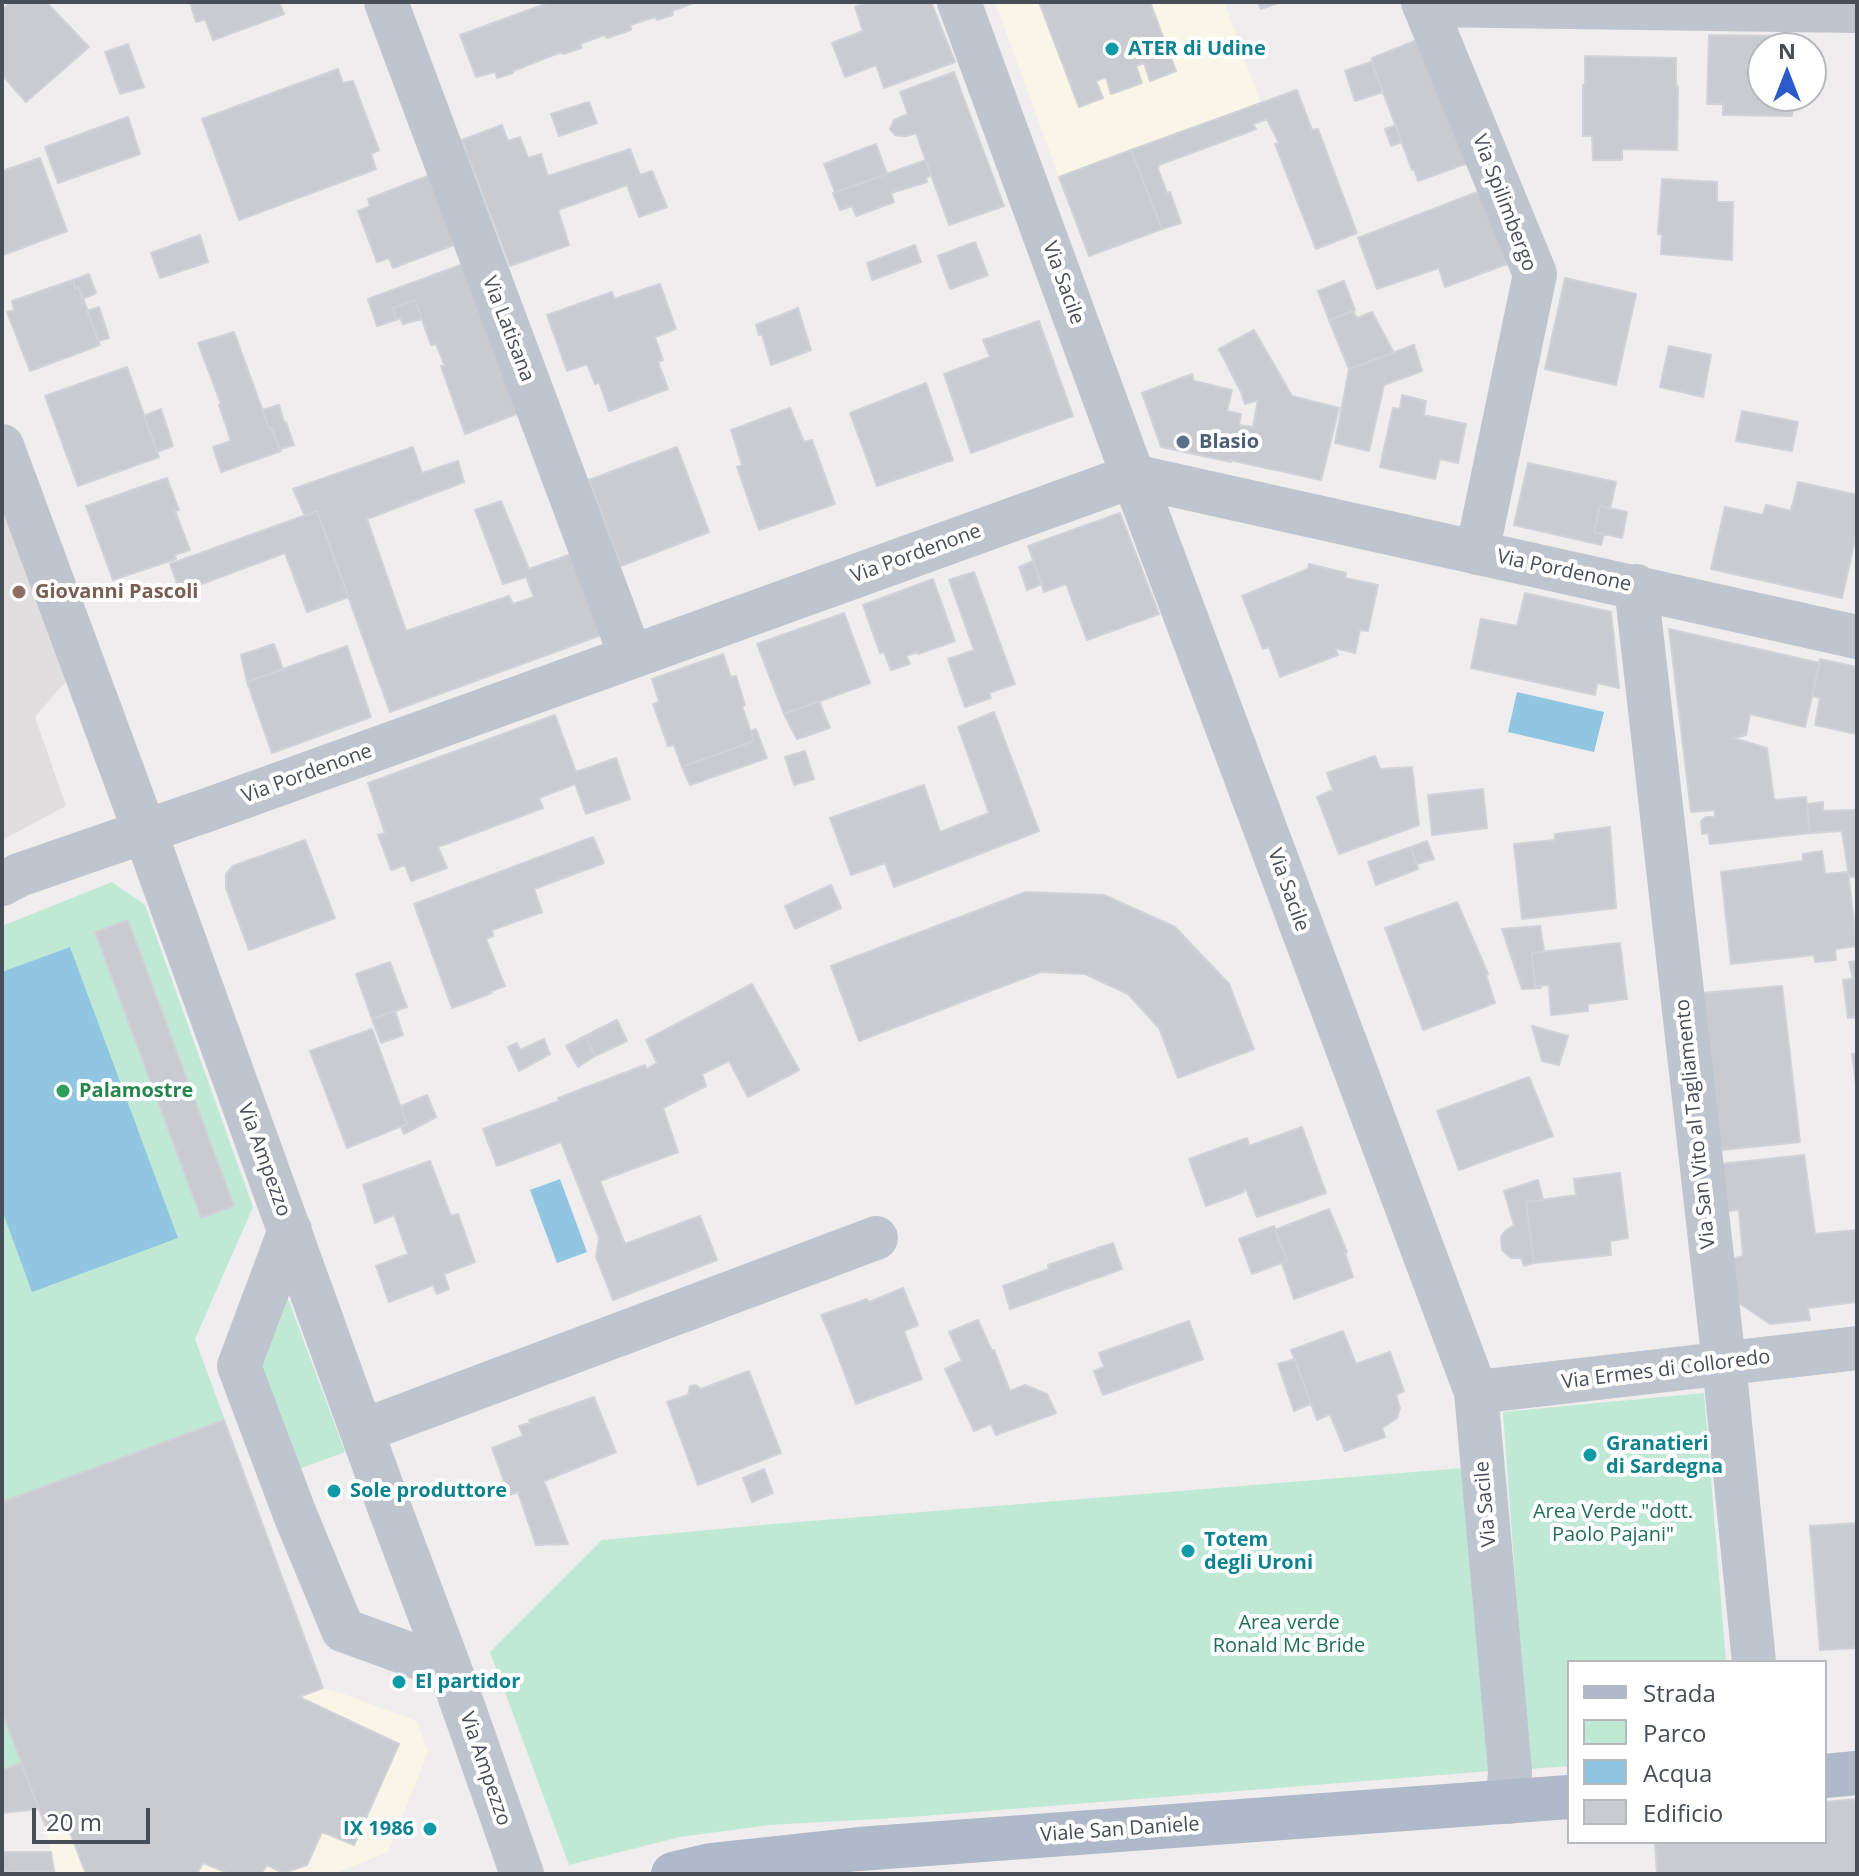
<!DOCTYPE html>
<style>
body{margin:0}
#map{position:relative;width:1859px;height:1876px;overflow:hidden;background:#efeded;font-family:"Open Sans",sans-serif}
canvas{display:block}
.frame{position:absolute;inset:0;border:4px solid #474e58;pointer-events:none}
.legend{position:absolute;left:1567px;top:1660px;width:260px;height:184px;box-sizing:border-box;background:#fff;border:2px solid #b5b8bc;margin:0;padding:10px 14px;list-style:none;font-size:24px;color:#474e58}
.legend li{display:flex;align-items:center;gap:16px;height:40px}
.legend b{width:40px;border:2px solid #b5b8bc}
.north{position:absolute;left:1747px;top:32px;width:80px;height:80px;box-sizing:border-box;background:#fff;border:2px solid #b5b8bc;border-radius:50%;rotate:0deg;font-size:22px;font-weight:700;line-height:32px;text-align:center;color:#474e58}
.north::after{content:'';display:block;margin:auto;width:28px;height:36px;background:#2b5bcb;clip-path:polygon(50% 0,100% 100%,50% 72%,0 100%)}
.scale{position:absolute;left:32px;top:1808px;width:118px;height:36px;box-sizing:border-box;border:4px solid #474e58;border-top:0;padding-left:10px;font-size:24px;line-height:28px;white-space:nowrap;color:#474e58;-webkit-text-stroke:6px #fff;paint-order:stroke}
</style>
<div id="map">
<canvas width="1859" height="1876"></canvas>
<div class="frame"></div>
<ul class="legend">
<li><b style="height:10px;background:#afb9c9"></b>Strada</li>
<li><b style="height:22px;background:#bfe9d5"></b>Parco</li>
<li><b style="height:22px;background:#90c6e2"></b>Acqua</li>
<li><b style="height:22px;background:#cacbd1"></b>Edificio</li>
</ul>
<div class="north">N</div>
<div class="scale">20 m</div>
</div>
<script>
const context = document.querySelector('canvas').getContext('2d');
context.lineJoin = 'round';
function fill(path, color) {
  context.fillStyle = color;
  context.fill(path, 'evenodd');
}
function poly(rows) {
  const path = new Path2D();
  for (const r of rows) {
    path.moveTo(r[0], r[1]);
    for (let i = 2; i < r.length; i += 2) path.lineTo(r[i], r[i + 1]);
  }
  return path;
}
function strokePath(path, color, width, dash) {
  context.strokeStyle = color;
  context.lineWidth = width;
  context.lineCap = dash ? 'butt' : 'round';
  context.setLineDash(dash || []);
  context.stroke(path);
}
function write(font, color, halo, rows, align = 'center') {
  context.font = font + ' "Open Sans",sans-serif';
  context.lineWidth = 8;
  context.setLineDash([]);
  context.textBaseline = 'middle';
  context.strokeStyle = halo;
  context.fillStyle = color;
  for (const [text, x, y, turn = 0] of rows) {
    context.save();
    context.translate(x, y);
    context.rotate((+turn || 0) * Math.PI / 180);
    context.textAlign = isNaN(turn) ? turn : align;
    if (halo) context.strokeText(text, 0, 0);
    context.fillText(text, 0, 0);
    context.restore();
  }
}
const commercial = poly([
 [995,2,1224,2,1261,104,1059,177],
 [323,1688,349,1696,417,1721,428,1752,388,1852,334,1874,54,1874,47,1830,39,1809,299,1697]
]);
const education = poly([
 [2,505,68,679,35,717,66,806,2,840]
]);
const green = poly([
 [112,882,145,905,253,1207,195,1339,323,1688,299,1697,39,1809,21,1763,2,1770,2,926],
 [287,1296,345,1452,288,1473,250,1371],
 [1704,1393,1726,1662,1569,1662,1569,1766,1529,1769,1503,1412],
 [1463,1468,1491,1771,911,1817,769,1825,680,1837,569,1865,490,1652,602,1540,762,1525]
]);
const water = poly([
 [1517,692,1604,712,1594,752,1508,732],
 [70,947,178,1238,32,1292,2,1210,2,972],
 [560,1179,587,1252,557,1263,530,1190]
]);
const building = poly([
 [11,2,46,2,89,47,26,102,2,75,2,10,11,2],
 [190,2,279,2,284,14,213,40,205,19,196,22,190,2],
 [551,2,696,2,672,11,673,15,657,20,655,17,630,25,631,30,607,38,604,35,580,44,582,48,563,54,561,52,513,71,513,73,497,78,495,72,476,77,460,35,551,2],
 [868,2,931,2,955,62,884,88,876,65,845,77,832,43,863,31,855,7,868,2],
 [1039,2,1150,2,1176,71,1150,81,1144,63,1136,66,1142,83,1111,94,1106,77,1096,81,1103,98,1079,107,1039,2],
 [1258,2,1281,2,1261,9,1258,2],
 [1709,35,1781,36,1781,48,1763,48,1763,96,1793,96,1792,116,1723,115,1723,104,1707,104,1709,35],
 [1420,39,1468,163,1418,181,1414,169,1412,170,1372,63,1372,58,1420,39],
 [128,44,144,87,120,94,105,52,128,44],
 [1585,56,1676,58,1676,86,1678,86,1677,150,1622,149,1622,160,1593,160,1592,136,1583,136,1583,85,1585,85,1585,56],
 [1373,61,1372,63,1383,92,1355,101,1345,71,1373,61],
 [338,69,343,83,353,81,379,150,371,154,376,169,239,220,202,119,338,69],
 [954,72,1004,206,949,225,916,133,907,136,899,136,895,135,890,129,894,120,908,114,900,92,954,72],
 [1297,90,1312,130,1318,129,1357,233,1316,249,1275,144,1279,143,1267,119,1253,124,1256,129,1159,165,1158,169,1167,193,1170,192,1181,223,1162,229,1131,150,1297,90],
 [589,102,597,123,559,136,551,114,589,102],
 [128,117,140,154,58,183,45,147,128,117],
 [502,125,508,141,520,137,528,158,541,154,548,176,630,149,640,175,652,171,667,207,639,217,627,185,558,210,569,245,510,266,462,140,502,125],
 [1396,125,1402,142,1391,146,1385,129,1396,125],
 [876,144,887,174,835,192,824,164,876,144],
 [1131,150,1162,229,1089,256,1059,177,1131,150],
 [40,158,67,231,3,255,2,171,40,158],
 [926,160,931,175,926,178,927,182,891,193,894,202,856,216,852,206,840,210,833,193,926,160],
 [438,172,464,241,393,268,389,258,377,262,358,211,370,206,368,199,438,172],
 [1662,179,1717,182,1717,202,1733,202,1732,260,1661,254,1662,235,1658,234,1662,179],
 [1480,191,1507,264,1445,287,1439,268,1377,289,1358,238,1480,191],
 [200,235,208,262,160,278,151,253,200,235],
 [975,242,988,275,950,289,938,256,975,242],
 [915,245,921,262,872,280,867,263,915,245],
 [469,262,524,411,465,434,441,366,445,366,436,344,431,345,415,300,393,308,396,320,377,326,368,299,469,262],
 [89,274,96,293,82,299,79,287,75,289,73,280,89,274],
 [1565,278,1636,294,1616,385,1545,369,1565,278],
 [73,280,75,289,79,287,100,345,30,371,7,312,14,310,12,301,73,280],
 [1344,281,1355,310,1329,320,1318,291,1344,281],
 [660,284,676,329,655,337,663,360,658,362,668,389,609,411,599,382,595,384,587,364,567,371,547,315,612,292,614,299,660,284],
 [415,300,422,319,403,324,400,318,396,320,393,308,415,300],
 [99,307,109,338,98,341,87,311,99,307],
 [798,308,811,350,771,365,762,334,759,335,756,325,798,308],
 [1353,311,1357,318,1372,312,1394,353,1349,369,1329,320,1353,311],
 [1039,321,1073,416,971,453,944,374,990,357,983,340,1039,321],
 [1254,330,1292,396,1339,408,1321,480,1230,460,1231,462,1161,447,1142,393,1192,374,1194,381,1232,390,1227,411,1241,414,1239,425,1253,427,1258,400,1245,404,1241,392,1219,349,1254,330],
 [234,332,269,428,271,428,281,451,221,472,213,447,231,441,219,405,221,404,198,343,234,332],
 [1414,345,1422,371,1384,385,1369,451,1335,443,1349,369,1414,345],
 [1669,346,1711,355,1703,397,1660,387,1669,346],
 [127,367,159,457,78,486,45,396,127,367],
 [926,383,953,460,877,486,850,413,926,383],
 [1402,395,1426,401,1424,415,1466,424,1458,463,1440,459,1435,479,1380,467,1393,408,1400,409,1402,395],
 [279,405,284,422,286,422,294,445,280,449,271,428,269,428,262,410,279,405],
 [790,408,804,442,812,440,835,504,759,530,737,467,742,465,731,430,790,408],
 [161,409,173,446,157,452,144,416,161,409],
 [1742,411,1798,422,1792,451,1736,441,1742,411],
 [413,447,422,473,458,461,464,482,367,519,406,631,509,596,513,604,534,597,526,577,503,584,475,510,501,501,529,569,577,552,607,633,390,712,317,511,305,516,293,489,413,447],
 [677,447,709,532,621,566,589,480,677,447],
 [1528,463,1616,482,1610,509,1600,506,1594,532,1604,534,1601,545,1514,525,1528,463],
 [167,478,179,510,175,511,190,550,174,555,176,559,113,580,86,506,167,478],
 [1798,482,1857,495,1857,531,1842,598,1711,569,1725,507,1763,515,1766,505,1791,511,1798,482],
 [1600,506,1627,512,1622,538,1594,532,1600,506],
 [317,511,349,597,307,612,285,553,180,592,170,564,317,511],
 [1120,513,1159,614,1087,640,1066,584,1044,592,1028,546,1120,513],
 [1033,561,1042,584,1027,590,1019,567,1033,561],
 [1309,564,1346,573,1345,578,1378,585,1368,631,1360,630,1355,653,1335,648,1338,655,1280,677,1269,647,1263,649,1242,596,1308,569,1309,564],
 [974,572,1015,684,989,693,991,698,965,707,948,659,974,650,949,580,974,572],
 [933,579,955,641,918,654,917,652,906,656,910,664,891,670,884,652,880,653,863,605,933,579],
 [1525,593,1611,612,1619,688,1597,683,1595,695,1471,668,1481,619,1517,626,1525,593],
 [844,613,870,683,784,714,757,644,844,613],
 [1669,629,1820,663,1805,727,1750,714,1746,735,1733,738,1767,748,1774,800,1806,797,1810,833,1710,844,1708,833,1702,834,1701,821,1706,817,1715,817,1715,810,1691,812,1669,629],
 [274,644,283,669,247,682,241,655,274,644],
 [347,646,371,717,272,753,247,682,347,646],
 [723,654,731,677,736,676,745,705,742,706,754,741,682,767,674,745,668,746,653,704,659,702,652,679,723,654],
 [1820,659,1857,667,1857,737,1856,734,1815,725,1820,698,1812,696,1820,659],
 [819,701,830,728,797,739,784,714,819,701],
 [994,712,1039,831,894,887,885,863,851,875,830,818,924,785,940,832,989,813,958,727,994,712],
 [555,715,576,772,616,758,630,799,586,814,575,784,539,798,543,808,438,847,447,868,411,881,405,865,391,870,378,835,385,833,368,783,555,715],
 [756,729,767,758,690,785,682,767,754,741,751,731,756,729],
 [805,751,814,779,794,785,785,757,805,751],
 [1375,756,1380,769,1412,767,1419,825,1339,854,1317,797,1333,790,1327,773,1375,756],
 [1483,789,1487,828,1432,835,1428,795,1483,789],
 [1823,802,1823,811,1857,810,1857,877,1849,877,1842,831,1810,833,1807,804,1823,802],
 [1610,827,1616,908,1522,919,1514,844,1555,840,1555,834,1610,827],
 [593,837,604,863,534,889,542,912,492,930,493,936,486,939,505,986,491,991,492,993,452,1008,414,904,593,837],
 [305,840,335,918,249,950,226,888,226,874,233,866,305,840],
 [1427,841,1434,859,1417,864,1411,847,1427,841],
 [1411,847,1418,869,1376,885,1368,862,1411,847],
 [1822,851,1825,874,1848,872,1857,946,1835,949,1836,960,1815,962,1814,955,1731,964,1721,872,1803,861,1803,854,1822,851],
 [831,885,841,908,795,929,785,906,831,885],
 [1026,892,1104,895,1175,927,1229,984,1254,1049,1178,1078,1159,1028,1128,994,1085,974,1040,972,859,1041,831,966,1026,892],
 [1457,902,1488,974,1486,975,1495,1003,1423,1030,1385,928,1457,902],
 [128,920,234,1206,201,1218,95,932,128,920],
 [1540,926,1544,951,1532,953,1535,986,1540,986,1541,988,1522,989,1502,929,1540,926],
 [1620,943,1627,999,1588,1004,1588,1011,1551,1015,1549,985,1535,986,1532,953,1620,943],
 [1857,961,1857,978,1853,979,1849,962,1857,961],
 [390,962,407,1007,372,1019,356,974,390,962],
 [1857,978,1857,1017,1848,1018,1843,980,1857,978],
 [752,984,799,1070,748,1097,729,1061,702,1074,706,1086,663,1108,678,1152,600,1181,625,1244,700,1216,717,1260,613,1300,596,1257,599,1238,561,1142,497,1166,483,1129,559,1101,558,1098,645,1065,647,1069,657,1063,646,1040,752,984],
 [1782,986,1800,1142,1721,1150,1702,993,1782,986],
 [395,1011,403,1035,381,1043,372,1019,395,1011],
 [617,1020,627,1041,595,1056,585,1036,617,1020],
 [1532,1026,1568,1036,1559,1065,1542,1061,1532,1026],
 [372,1029,407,1124,347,1148,310,1051,372,1029],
 [585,1036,595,1056,578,1067,566,1046,585,1036],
 [544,1039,550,1054,519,1071,508,1047,517,1043,520,1050,544,1039],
 [1857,1053,1857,1092,1852,1054,1857,1053],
 [1529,1077,1553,1136,1459,1170,1437,1111,1529,1077],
 [427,1095,436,1117,404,1134,401,1127,407,1124,401,1106,427,1095],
 [1302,1127,1326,1193,1257,1217,1246,1189,1243,1190,1244,1192,1206,1206,1189,1159,1247,1138,1249,1146,1302,1127],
 [1804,1155,1815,1234,1857,1230,1857,1315,1856,1302,1808,1308,1810,1320,1770,1324,1736,1301,1732,1259,1743,1256,1739,1210,1726,1211,1720,1164,1804,1155],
 [430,1161,451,1216,458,1214,475,1262,444,1274,449,1289,437,1294,433,1285,389,1302,376,1266,408,1254,394,1215,375,1223,363,1185,430,1161],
 [1620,1173,1628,1238,1610,1241,1611,1255,1534,1263,1526,1202,1576,1195,1574,1179,1620,1173],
 [1538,1180,1543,1200,1526,1202,1534,1263,1524,1266,1521,1258,1511,1258,1502,1250,1501,1237,1505,1231,1514,1225,1504,1191,1538,1180],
 [1329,1209,1347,1252,1345,1253,1353,1277,1294,1299,1282,1263,1287,1261,1275,1230,1329,1209],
 [1274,1226,1287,1261,1252,1274,1239,1239,1274,1226],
 [1113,1243,1122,1269,1010,1309,1003,1286,1049,1269,1048,1265,1113,1243],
 [903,1288,918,1325,904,1331,922,1379,856,1404,830,1335,821,1315,867,1299,869,1302,903,1288],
 [978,1320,992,1351,994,1350,1010,1391,1025,1385,1047,1394,1056,1413,996,1435,991,1424,974,1431,945,1369,962,1361,949,1332,978,1320],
 [1189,1321,1203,1359,1103,1395,1094,1371,1104,1367,1099,1353,1189,1321],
 [1343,1331,1356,1364,1390,1352,1404,1391,1396,1395,1400,1408,1397,1418,1382,1428,1385,1437,1345,1451,1330,1414,1317,1420,1291,1350,1343,1331],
 [1295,1359,1311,1404,1294,1411,1278,1364,1295,1359],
 [749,1371,781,1453,698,1485,667,1402,688,1395,690,1386,696,1385,701,1389,749,1371],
 [594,1397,616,1452,544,1481,568,1544,536,1545,518,1492,509,1495,492,1448,523,1436,519,1426,530,1423,529,1420,594,1397],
 [224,1420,323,1688,299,1697,399,1744,354,1845,322,1832,307,1865,283,1873,267,1865,261,1874,230,1874,203,1863,197,1874,86,1874,66,1822,47,1830,2,1712,2,1502,224,1420],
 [764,1469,773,1493,752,1502,743,1478,764,1469],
 [1857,1523,1857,1648,1820,1650,1810,1526,1857,1523],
 [21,1763,39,1809,2,1813,2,1770,21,1763],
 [1857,1799,1857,1874,1657,1874,1655,1842,1825,1842,1825,1802,1857,1799],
 [2,1852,51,1852,54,1871,2,1872,2,1852],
 [54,1871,54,1874,2,1874,2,1872,54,1871]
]);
const minor = poly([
 [386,2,631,657],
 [959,2,1133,476,1476,1392,1510,1771,1508,1802],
 [1423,2,1535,274,1477,553],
 [1424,5,1857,11],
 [2,446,145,832,391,1512,450,1669,522,1874],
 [1636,586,1724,1363,1754,1662],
 [2,884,19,875,210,809,1133,476,1857,637],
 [290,1230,239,1366,296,1517,343,1630,450,1669],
 [1476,1392,1857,1348],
 [362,1431,876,1238]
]);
const major = poly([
 [1825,1776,1857,1773],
 [673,1874,711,1865,859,1849,1569,1797]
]);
const markers = [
 [1112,49,8,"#0f9aa8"],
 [1183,442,8,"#5c6f8a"],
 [19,592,8,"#8d6e63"],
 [63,1091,8,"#2e9e5b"],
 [1590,1455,8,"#0f9aa8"],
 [334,1491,8,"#0f9aa8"],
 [1188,1551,8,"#0f9aa8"],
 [399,1682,8,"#0f9aa8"],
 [430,1829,8,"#0f9aa8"]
];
const cultureNames = [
 ["ATER di Udine",1128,49],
 ["Granatieri",1606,1444],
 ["di Sardegna",1606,1467],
 ["Sole produttore",350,1491],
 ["Totem",1204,1540],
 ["degli Uroni",1204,1563],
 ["El partidor",415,1682],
 ["IX 1986",414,1829,"right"]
];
const streetNames = [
 ["Via Spilimbergo",1504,203,69],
 ["Via Sacile",1063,283,70],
 ["Via Latisana",508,329,69],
 ["Via Pordenone",916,554,-20],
 ["Via Pordenone",1564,571,12],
 ["Via Pordenone",307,774,-20],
 ["Via Sacile",1288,890,70],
 ["Via San Vito al Tagliamento",1696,1124,-96],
 ["Via Ampezzo",264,1160,70],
 ["Via Ermes di Colloredo",1666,1370,-7],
 ["Via Sacile",1486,1504,-95],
 ["Via Ampezzo",485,1769,71],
 ["Viale San Daniele",1120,1830,-4]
];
const serviceNames = [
 ["Blasio",1199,442]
];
const educationNames = [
 ["Giovanni Pascoli",35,592]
];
const leisureNames = [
 ["Palamostre",79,1091]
];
const parkNames = [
 ["Area Verde \"dott.",1613,1512],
 ["Paolo Pajani\"",1613,1535],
 ["Area verde",1289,1623],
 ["Ronald Mc Bride",1289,1646]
];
fill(commercial, '#f9f6e7');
fill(education, '#e0dede');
fill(green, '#bfe9d5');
fill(water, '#90c6e2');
fill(building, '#cacbd1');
strokePath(building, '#d1d2d8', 2);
strokePath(minor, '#bfc5ce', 44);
strokePath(major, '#afb9c9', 44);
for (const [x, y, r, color] of markers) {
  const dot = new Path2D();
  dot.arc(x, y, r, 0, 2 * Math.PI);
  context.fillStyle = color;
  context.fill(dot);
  strokePath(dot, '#fff', 3);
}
write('bold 20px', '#0d838f', '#fff', cultureNames, 'left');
write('20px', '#474e58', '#fff', streetNames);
write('bold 20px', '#4e5e75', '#fff', serviceNames, 'left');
write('bold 20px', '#785e54', '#fff', educationNames, 'left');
write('bold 20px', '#27864d', '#fff', leisureNames, 'left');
write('20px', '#207153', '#fff', parkNames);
</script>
